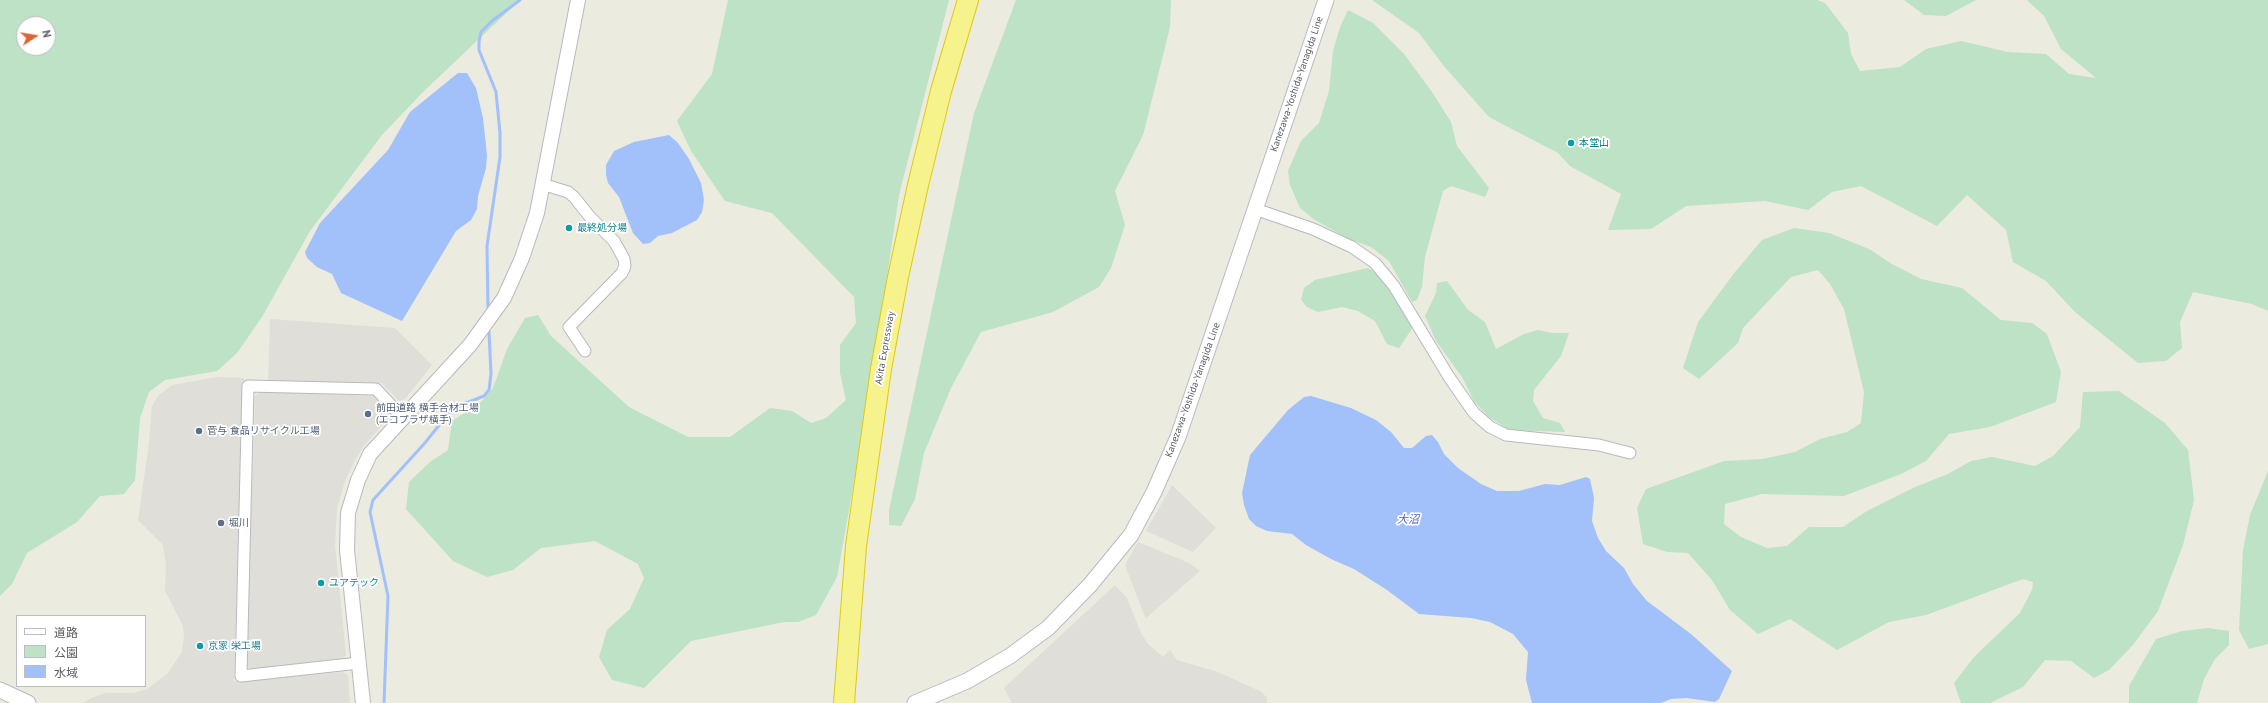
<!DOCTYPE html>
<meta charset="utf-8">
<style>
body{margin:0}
#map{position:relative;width:2268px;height:703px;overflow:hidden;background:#ebebe0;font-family:"PT Sans","Noto Sans JP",sans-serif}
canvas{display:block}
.legend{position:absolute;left:16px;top:615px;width:130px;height:72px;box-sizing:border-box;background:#fff;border:1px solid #bdbdbf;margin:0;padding:5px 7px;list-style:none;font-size:12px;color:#595b60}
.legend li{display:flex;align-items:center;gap:8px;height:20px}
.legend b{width:20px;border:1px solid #bdbdbf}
.north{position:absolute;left:16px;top:16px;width:40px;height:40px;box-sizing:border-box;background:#fff;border:1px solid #bdbdbf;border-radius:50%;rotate:78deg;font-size:11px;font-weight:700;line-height:16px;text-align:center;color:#595b60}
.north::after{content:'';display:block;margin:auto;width:14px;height:18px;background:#de6634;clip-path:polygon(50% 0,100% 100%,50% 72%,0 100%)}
</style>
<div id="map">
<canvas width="2268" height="703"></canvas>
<ul class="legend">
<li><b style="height:5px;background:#fff"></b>道路</li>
<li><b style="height:11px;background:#bde2c5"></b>公園</li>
<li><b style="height:11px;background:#a2c0f9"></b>水域</li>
</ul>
<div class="north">N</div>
</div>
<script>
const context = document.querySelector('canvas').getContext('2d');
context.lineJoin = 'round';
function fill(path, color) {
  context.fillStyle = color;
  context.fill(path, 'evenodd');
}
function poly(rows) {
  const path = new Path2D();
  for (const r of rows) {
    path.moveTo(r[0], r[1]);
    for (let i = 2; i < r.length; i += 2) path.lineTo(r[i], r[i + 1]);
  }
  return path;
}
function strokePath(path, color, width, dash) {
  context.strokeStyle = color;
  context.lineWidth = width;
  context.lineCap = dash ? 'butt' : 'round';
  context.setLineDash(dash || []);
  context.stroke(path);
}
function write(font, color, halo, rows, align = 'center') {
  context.font = font + ' "PT Sans","Noto Sans JP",sans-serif';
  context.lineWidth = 3.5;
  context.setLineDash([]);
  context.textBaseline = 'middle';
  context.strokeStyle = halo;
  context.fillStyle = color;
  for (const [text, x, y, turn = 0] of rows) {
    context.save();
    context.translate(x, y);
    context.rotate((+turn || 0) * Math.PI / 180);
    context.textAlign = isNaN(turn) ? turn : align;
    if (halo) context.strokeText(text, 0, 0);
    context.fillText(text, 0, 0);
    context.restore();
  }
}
const industrial = poly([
 [270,319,395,328,432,365,405,399,399,401,382,383,268,381],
 [217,377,244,378,234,681,343,672,348,676,350,703,83,703,91,698,106,693,134,693,147,689,167,674,182,652,184,637,183,626,165,591,166,565,163,545,138,520,149,443,152,406,158,396,172,385],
 [261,392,377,396,390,408,391,415,363,447,351,468,344,484,337,508,335,545,346,655,342,659,250,669,246,664,255,396],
 [1172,485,1216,528,1193,552,1146,531],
 [1138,542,1187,562,1200,571,1146,618,1141,607,1125,565],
 [1115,585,1127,598,1141,633,1148,644,1163,657,1170,650,1177,660,1218,672,1262,692,1267,698,1267,703,1012,703,1004,688]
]);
const green = poly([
 [0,0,520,0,423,92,382,135,310,231,262,317,237,353,217,371,165,380,149,392,140,418,135,480,124,494,100,496,77,522,27,553,12,584,0,596],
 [24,24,48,24,48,48,24,48],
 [728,0,949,0,899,195,870,393,837,577,816,615,798,622,784,622,691,641,644,688,612,680,599,657,607,630,630,609,644,578,638,564,595,541,541,548,513,570,487,577,453,561,406,509,409,482,430,462,448,450,452,421,480,403,493,388,507,349,525,318,538,315,551,336,629,407,688,437,730,437,770,408,792,411,811,423,826,418,846,400,840,373,840,345,856,323,854,297,772,213,725,201,691,151,677,121,712,74],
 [1016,0,1171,0,1170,27,1143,135,1115,191,1125,225,1111,268,1099,287,1053,312,981,332,951,388,924,453,915,499,901,526,889,525,889,510,974,113],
 [1372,0,1817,0,1825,3,1848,33,1851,54,1860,71,1900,67,1926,49,1961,41,2008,52,2046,54,2069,74,2096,78,2061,49,2044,16,2027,0,2268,0,2268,311,2252,304,2193,292,2180,322,2182,348,2166,361,2138,363,2075,312,2046,281,2013,262,2006,230,1967,195,1937,226,1861,186,1832,192,1808,210,1765,201,1686,206,1651,229,1608,230,1621,194,1570,166,1558,153,1489,117,1443,65,1419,33],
 [1904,0,1976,0,1946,16,1924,15],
 [1348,10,1373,23,1404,54,1432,92,1451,122,1457,146,1489,188,1485,197,1451,186,1443,191,1425,257,1422,287,1417,300,1412,302,1389,261,1371,247,1349,239,1315,220,1300,208,1290,185,1288,171,1301,141,1319,123,1329,91,1333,51,1340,27],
 [1794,228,1829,233,1869,249,1892,264,1921,279,1962,288,2001,320,2032,323,2047,334,2061,372,2056,402,1990,427,1949,434,1926,461,1901,474,1844,496,1762,494,1725,504,1724,524,1741,537,1767,548,1787,546,1809,527,1843,527,1867,511,1915,487,1948,474,1971,461,1992,457,2035,466,2053,456,2080,427,2083,392,2119,391,2165,423,2188,450,2194,500,2183,545,2158,611,2133,645,2109,670,2094,678,2071,661,2045,660,2023,687,1990,703,1961,703,1954,683,1974,657,2020,613,2032,590,2033,582,2023,579,1926,615,1889,622,1837,650,1790,619,1758,634,1730,610,1712,580,1688,553,1667,552,1643,544,1637,508,1646,489,1724,461,1763,459,1795,452,1820,439,1847,432,1861,423,1864,392,1844,309,1830,284,1818,270,1791,277,1743,328,1738,343,1699,379,1683,368,1698,322,1735,272,1762,240],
 [1368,268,1381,276,1413,327,1399,348,1387,344,1375,321,1358,311,1342,307,1318,312,1307,307,1301,300,1304,288,1315,280],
 [1447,281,1468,310,1485,322,1496,349,1524,334,1538,330,1552,333,1569,333,1561,356,1534,390,1533,401,1543,418,1560,423,1565,432,1509,430,1489,417,1474,401,1462,377,1436,341,1425,316,1436,293,1437,283],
 [2268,471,2268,644,2249,649,2239,630,2243,550,2250,515],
 [2208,628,2229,631,2229,645,2215,659,2204,679,2197,703,2129,703,2129,686,2156,639,2182,631]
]);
const water = poly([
 [458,73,467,73,476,88,483,118,487,155,486,168,478,196,477,209,471,220,456,231,402,321,341,293,332,274,317,267,307,258,305,252,320,223,388,150,410,112],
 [669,135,678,143,689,159,701,183,704,200,702,212,697,220,672,233,658,236,650,243,643,244,633,233,619,197,608,183,606,175,606,165,614,151,634,142],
 [1311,396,1351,408,1376,420,1391,432,1404,448,1412,448,1426,436,1432,435,1438,442,1444,454,1458,468,1481,484,1497,491,1519,491,1545,484,1560,485,1586,477,1590,479,1594,498,1592,521,1598,538,1606,551,1624,568,1633,584,1647,601,1691,634,1732,671,1719,699,1715,702,1687,698,1671,699,1661,703,1532,703,1526,680,1528,652,1513,634,1490,622,1471,618,1419,614,1387,590,1354,569,1331,559,1306,545,1292,534,1267,531,1256,526,1249,519,1244,505,1242,493,1250,455,1288,410,1304,397]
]);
const stream = poly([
 [488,308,487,246,500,157,500,133,496,92,479,50,479,42,481,32,492,21,520,0],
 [384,703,388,596,370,512,373,500,424,444,449,413,456,407,484,396,489,390,491,374,489,332]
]);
const minor = poly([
 [542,184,568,192,574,197,590,217,614,241,624,259,625,266,622,273,569,327,585,351],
 [1255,209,1313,229,1352,247,1375,263,1394,286,1449,377,1474,413,1490,427,1506,435,1599,445,1630,453],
 [359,663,241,676,248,386,376,389,403,418]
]);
const tertiary = poly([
 [363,703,347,550,348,513,358,480,370,454,470,345,504,298,522,258,537,213,578,0]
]);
const secondary = poly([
 [0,690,28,703],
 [915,703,967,681,1010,656,1048,628,1090,585,1131,535,1154,492,1178,437,1326,0]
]);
const motorway = poly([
 [844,703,856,546,881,369,898,277,918,185,941,91,968,0]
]);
const markers = [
 [1571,143,4,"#0f9aa8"],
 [569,228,4,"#0f9aa8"],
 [368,414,4,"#5c6f8a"],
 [199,431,4,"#5c6f8a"],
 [221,523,4,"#5c6f8a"],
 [321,583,4,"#0f9aa8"],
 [200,646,4,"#0f9aa8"]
];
const streetNames = [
 ["Kanezawa-Yoshida-Yanagida Line",1297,84,-71],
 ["Akita Expressway",885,348,-80],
 ["Kanezawa-Yoshida-Yanagida Line",1193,390,-70]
];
const cultureNames = [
 ["本堂山",1579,143],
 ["最終処分場",577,228],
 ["ユアテック",329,583],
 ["京家 栄工場",208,646]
];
const serviceNames = [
 ["前田道路 横手合材工場",376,408],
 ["(エコプラザ横手)",376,420],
 ["菅与 食品リサイクル工場",207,431],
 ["堀川",229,523]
];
const waterNames = [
 ["大沼",1408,520]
];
fill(industrial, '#dfded8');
fill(green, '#bde2c5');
fill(water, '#a2c0f9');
strokePath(stream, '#a2c0f9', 3);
strokePath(minor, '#b8b9be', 13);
strokePath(tertiary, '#b8b9be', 16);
strokePath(secondary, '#b9bac1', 17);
strokePath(motorway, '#deca0e', 22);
strokePath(minor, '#fff', 11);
strokePath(tertiary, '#fff', 14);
strokePath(secondary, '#fff', 15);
strokePath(motorway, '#f6f28c', 20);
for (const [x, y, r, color] of markers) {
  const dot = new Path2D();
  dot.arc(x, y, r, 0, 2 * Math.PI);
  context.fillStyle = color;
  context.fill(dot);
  strokePath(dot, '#fff', 1.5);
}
write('10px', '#595b60', '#fff', streetNames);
write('10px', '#0d838f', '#fff', cultureNames, 'left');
write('10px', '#4e5e75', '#fff', serviceNames, 'left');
write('italic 11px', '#4766ba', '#fff', waterNames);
</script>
